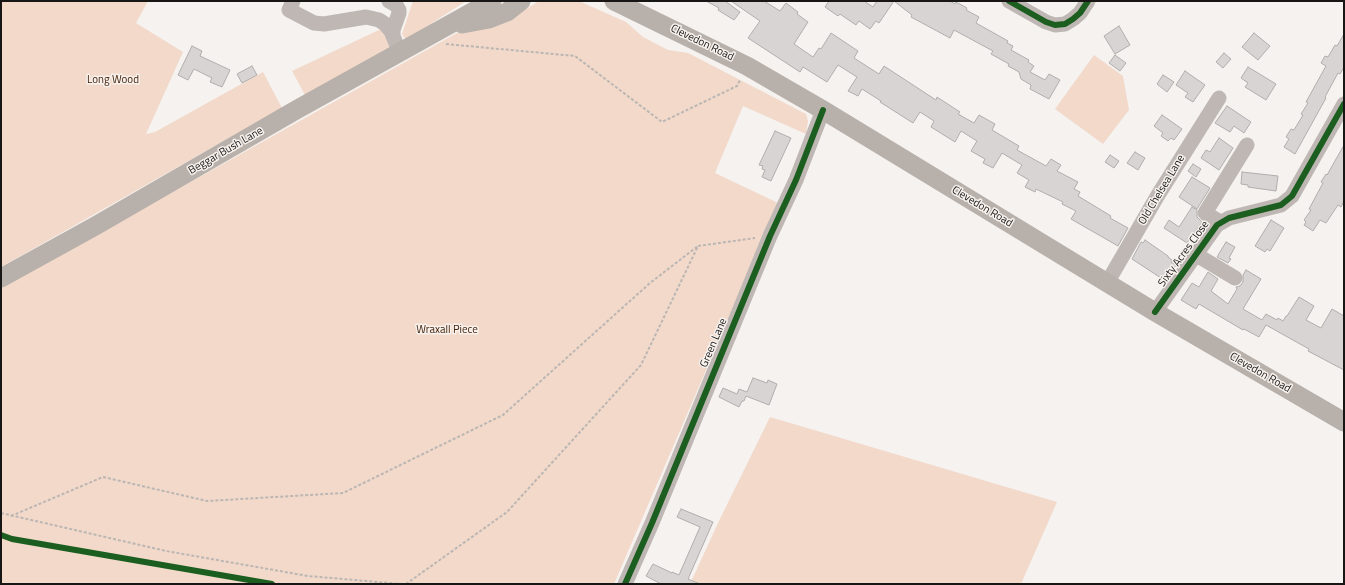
<!DOCTYPE html>
<style>
body{margin:0}
#map{position:relative;width:1345px;height:585px;overflow:hidden;background:#f5f2f0;font-family:"Titillium Web",sans-serif}
canvas{display:block}
.frame{position:absolute;inset:0;border:2px solid #181615;pointer-events:none}
</style>
<div id="map">
<canvas width="1345" height="585"></canvas>
<div class="frame"></div>
</div>
<script>
const context = document.querySelector('canvas').getContext('2d');
context.lineJoin = 'round';
function fill(path, color) {
  context.fillStyle = color;
  context.fill(path, 'evenodd');
}
function poly(rows) {
  const path = new Path2D();
  for (const r of rows) {
    path.moveTo(r[0], r[1]);
    for (let i = 2; i < r.length; i += 2) path.lineTo(r[i], r[i + 1]);
  }
  return path;
}
function strokePath(path, color, width, dash) {
  context.strokeStyle = color;
  context.lineWidth = width;
  context.lineCap = dash ? 'butt' : 'round';
  context.setLineDash(dash || []);
  context.stroke(path);
}
function write(font, color, halo, rows, align = 'center') {
  context.font = font + ' "Titillium Web",sans-serif';
  context.lineWidth = 3;
  context.setLineDash([]);
  context.textBaseline = 'middle';
  context.strokeStyle = halo;
  context.fillStyle = color;
  for (const [text, x, y, turn = 0] of rows) {
    context.save();
    context.translate(x, y);
    context.rotate((+turn || 0) * Math.PI / 180);
    context.textAlign = isNaN(turn) ? turn : align;
    if (halo) context.strokeText(text, 0, 0);
    context.fillText(text, 0, 0);
    context.restore();
  }
}
const green = poly([
 [1,1,148,1,136,23,183,52,146,134,155,132,263,72,282,108,1,267],
 [413,1,466,1,406,40,402,34],
 [539,1,579,1,626,22,643,37,668,50,688,53,806,114,808,121,806,134,743,106,715,173,778,203,614,584,1,584,1,288,457,33,488,27,507,21],
 [381,29,394,46,305,95,292,71],
 [1094,55,1123,76,1129,110,1103,144,1055,109],
 [770,417,1057,502,1021,584,690,584,718,523]
]);
const building = poly([
 [706,1,725,1,740,12,734,20,718,10,719,8,706,1],
 [731,1,764,1,780,11,786,3,798,12,797,14,808,22,794,44,813,57,819,48,821,49,831,33,858,51,854,58,879,74,884,66,936,100,937,97,960,112,958,114,974,123,979,115,995,124,992,130,1019,146,1017,150,1046,166,1051,159,1061,165,1057,171,1078,182,1074,189,1080,192,1078,196,1111,216,1110,218,1128,228,1118,246,1071,219,1076,211,1062,204,1063,202,1036,189,1035,192,1025,187,1029,180,1017,173,1022,165,1002,153,993,168,983,163,985,159,971,151,977,141,961,131,955,142,931,127,934,121,920,112,913,123,880,102,881,101,862,89,858,96,848,91,857,77,838,65,827,82,803,67,800,72,748,38,760,21,731,1],
 [829,1,864,1,873,7,877,1,950,1,955,4,956,2,967,8,966,10,979,17,976,23,1008,41,1007,43,1013,46,1011,50,1029,60,1028,62,1034,66,1030,72,1045,80,1049,74,1060,80,1049,99,1030,89,1031,85,1021,79,1019,72,1008,66,1009,64,991,54,993,51,954,30,950,38,911,17,912,15,894,1,879,23,876,21,870,29,859,21,856,25,840,14,838,16,825,7,829,1],
 [1119,26,1130,45,1115,54,1104,36,1119,26],
 [1254,33,1270,46,1258,60,1242,47,1254,33],
 [1344,34,1344,67,1340,74,1338,73,1325,97,1326,98,1295,154,1284,147,1289,139,1286,137,1291,129,1294,130,1303,115,1301,114,1308,103,1306,102,1326,66,1321,63,1325,56,1328,57,1335,45,1337,46,1344,34],
 [192,46,202,51,200,56,230,70,222,87,210,82,212,78,194,69,188,80,178,75,192,46],
 [1224,53,1231,59,1223,68,1216,62,1224,53],
 [1115,55,1126,63,1120,71,1109,63,1115,55],
 [252,66,257,75,242,83,237,74,252,66],
 [1248,67,1276,84,1266,100,1245,87,1248,83,1241,78,1248,67],
 [1185,71,1205,85,1193,102,1185,97,1188,93,1176,85,1185,71],
 [1163,75,1174,82,1167,92,1157,84,1163,75],
 [1227,106,1251,122,1244,133,1234,126,1230,132,1215,123,1227,106],
 [1162,115,1182,129,1174,140,1171,138,1168,141,1161,136,1163,133,1154,126,1162,115],
 [775,131,791,138,771,181,762,177,765,170,762,169,763,166,759,165,775,131],
 [1219,138,1233,148,1219,170,1201,158,1206,150,1210,152,1219,138],
 [1344,145,1344,201,1341,207,1338,205,1326,223,1320,220,1313,231,1304,225,1306,222,1304,220,1311,210,1309,209,1323,183,1321,182,1326,174,1327,175,1344,145],
 [1135,152,1145,158,1138,170,1127,163,1135,152],
 [1110,155,1119,161,1114,168,1105,162,1110,155],
 [1193,164,1201,169,1196,177,1188,171,1193,164],
 [1242,172,1278,176,1276,191,1248,187,1248,185,1241,184,1242,172],
 [1192,177,1210,188,1197,209,1179,197,1192,177],
 [1192,207,1197,210,1197,217,1202,222,1187,243,1164,228,1169,220,1179,227,1192,207],
 [1271,220,1284,228,1270,251,1267,249,1265,252,1255,246,1271,220],
 [1145,240,1168,256,1168,257,1172,260,1171,262,1176,265,1168,278,1163,275,1161,278,1132,259,1141,242,1143,243,1145,240],
 [1226,242,1235,247,1229,258,1231,259,1228,263,1217,257,1226,242],
 [1246,270,1261,279,1243,309,1262,320,1266,314,1277,320,1278,318,1283,321,1286,316,1287,316,1299,297,1314,306,1306,320,1321,328,1332,309,1344,316,1344,370,1308,351,1309,349,1266,325,1259,337,1244,329,1243,330,1199,304,1196,309,1181,300,1192,283,1199,287,1208,272,1218,279,1211,291,1228,304,1237,289,1236,287,1240,286,1243,282,1243,275,1246,270],
 [753,378,767,383,768,380,777,384,769,405,746,396,744,401,742,401,739,407,719,397,723,388,737,394,739,389,747,392,753,378],
 [681,509,713,522,688,579,700,584,661,584,646,576,653,564,672,573,672,572,679,575,700,527,677,517,681,509]
]);
const path = poly([
 [446,44,575,56,662,122,737,86,740,80],
 [1,513,166,551,308,576,401,584],
 [11,516,103,477,207,501,343,493,503,415,650,283,698,246],
 [406,584,507,512,641,365,698,246,755,238]
]);
const minor = poly([
 [293,1,289,10,314,23,324,24,366,17,379,20,385,24,391,31,400,53],
 [389,1,396,5,399,10,399,13,393,30,393,36],
 [1009,1,1046,22,1055,25,1065,24,1073,19,1080,13,1088,1],
 [1220,222,1205,213,1247,145],
 [1195,254,1235,278],
 [1107,283,1158,195,1219,98],
 [1155,312,1217,225,1229,218,1281,205,1292,196,1344,104],
 [625,584,652,523,770,236,796,180,823,110]
]);
const major = poly([
 [614,1,747,66,823,110,1155,312,1344,422],
 [462,24,489,19,507,12,521,1],
 [1,278,97,225,296,110,492,1]
]);
const cycleway = poly([
 [1009,1,1046,22,1055,25,1065,24,1073,19,1080,13,1088,1],
 [1155,312,1217,225,1229,218,1281,205,1292,196,1344,104],
 [1,535,12,539,272,584],
 [625,584,652,523,770,236,796,180,823,110]
]);
const streetNames = [
 ["Clevedon Road",702,43,26],
 ["Beggar Bush Lane",226,151,-30],
 ["Old Chelsea Lane",1162,190,-59],
 ["Clevedon Road",982,207,31],
 ["Sixty Acres Close",1184,254,-54],
 ["Green Lane",714,343,-67],
 ["Clevedon Road",1260,373,30]
];
const parkNames = [
 ["Long Wood",113,80],
 ["Wraxall Piece",447,330]
];
fill(green, '#f2d9ca');
fill(building, '#d7d4d3');
strokePath(building, '#b0aeac', 1);
strokePath(path, '#bbb6b3', 2, [3, 2]);
strokePath(minor, '#bfb7b3', 15);
strokePath(major, '#b8b0aa', 19);
strokePath(cycleway, '#1b5e20', 6);
write('11px', '#181615', '#f7f2ee', streetNames);
write('11px', '#432006', '#f7f2ee', parkNames);
</script>
